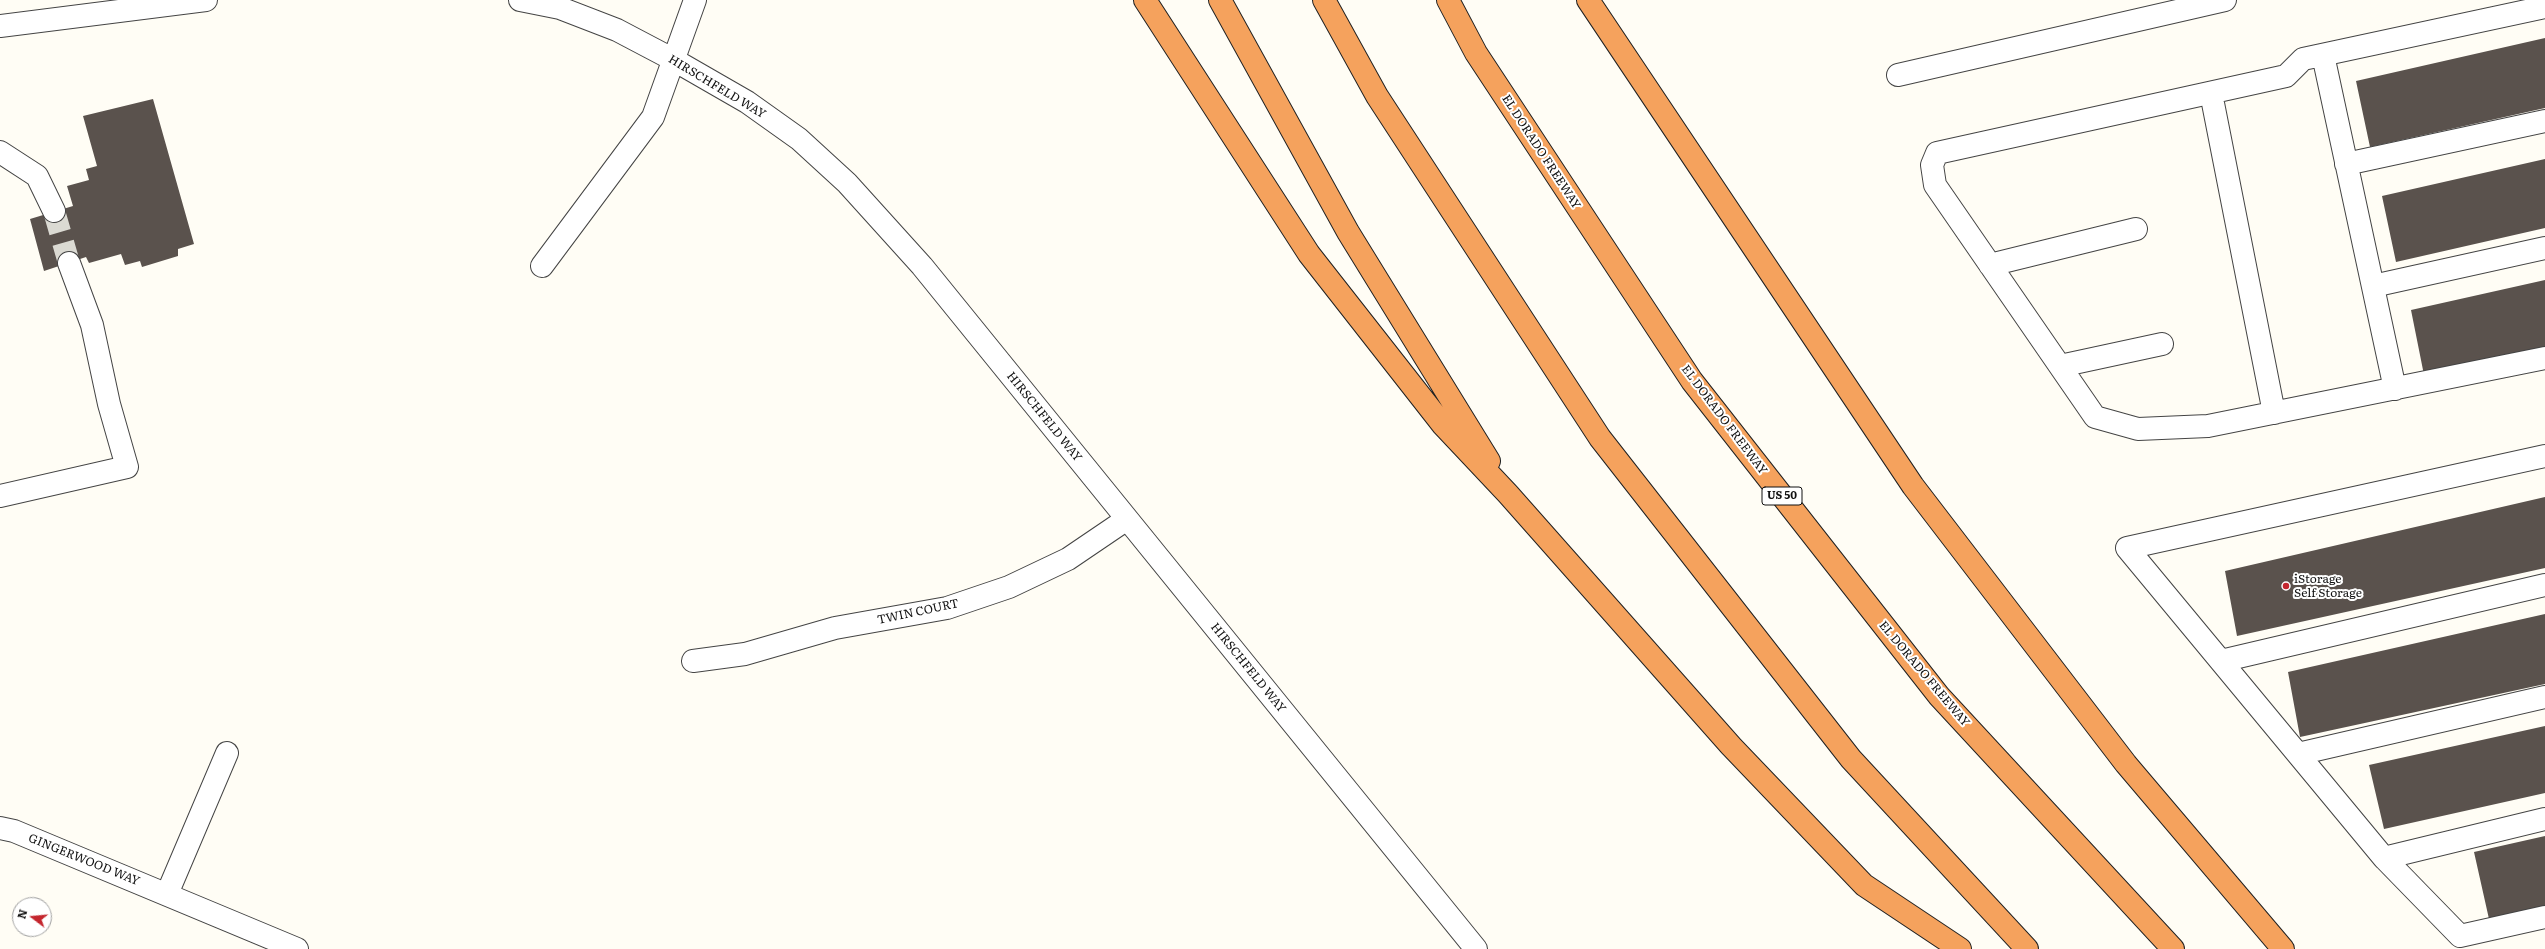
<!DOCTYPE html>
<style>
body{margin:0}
#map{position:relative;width:2545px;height:949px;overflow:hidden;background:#fffdf5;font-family:Literata,serif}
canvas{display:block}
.north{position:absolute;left:12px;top:897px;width:40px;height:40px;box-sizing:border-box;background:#fff;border:1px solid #a0a0a0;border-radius:50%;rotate:286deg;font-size:11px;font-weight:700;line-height:16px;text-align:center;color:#111}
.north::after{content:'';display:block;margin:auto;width:14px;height:18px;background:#c4262e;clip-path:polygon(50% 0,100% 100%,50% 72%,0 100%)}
</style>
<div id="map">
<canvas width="2545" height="949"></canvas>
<div class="north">N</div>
</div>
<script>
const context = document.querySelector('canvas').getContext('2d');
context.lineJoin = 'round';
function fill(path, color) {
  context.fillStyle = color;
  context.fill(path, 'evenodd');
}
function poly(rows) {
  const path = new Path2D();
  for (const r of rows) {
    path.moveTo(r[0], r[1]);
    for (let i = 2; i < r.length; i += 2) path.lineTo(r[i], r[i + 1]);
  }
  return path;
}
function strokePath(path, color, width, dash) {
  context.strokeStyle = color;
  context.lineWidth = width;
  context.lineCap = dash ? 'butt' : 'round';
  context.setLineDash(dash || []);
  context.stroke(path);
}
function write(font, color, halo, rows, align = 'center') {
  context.font = font + ' Literata,serif';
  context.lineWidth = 4;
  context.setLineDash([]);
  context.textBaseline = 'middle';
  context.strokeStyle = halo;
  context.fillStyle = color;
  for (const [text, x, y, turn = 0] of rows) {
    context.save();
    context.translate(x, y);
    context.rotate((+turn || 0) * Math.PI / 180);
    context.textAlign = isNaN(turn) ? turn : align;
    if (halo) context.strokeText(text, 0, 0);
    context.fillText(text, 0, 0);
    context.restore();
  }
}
const building = poly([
 [2545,38,2545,108,2370,147,2356,81],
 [153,99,194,244,178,249,178,256,142,267,140,261,125,265,121,254,89,263,86,257,44,271,30,219,73,206,67,186,89,180,86,169,97,166,83,116],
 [2545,159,2545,228,2396,262,2382,196],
 [2545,280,2545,348,2424,375,2411,310],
 [2545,497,2545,568,2237,636,2225,571],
 [2545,614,2545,684,2300,737,2288,672],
 [2545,726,2545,793,2384,829,2369,765],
 [2545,836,2545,907,2489,919,2474,852]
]);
const minorTunnel = poly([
 [54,211,69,263]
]);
const minor = poly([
 [520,0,560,8,617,30,674,60,747,102,799,139,847,183,922,266,1476,949],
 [2545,7,2303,59,2286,76,1937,153,1932,165,1935,185,2095,417,2138,429,2208,426,2545,358],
 [0,26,206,0],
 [2323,55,2395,389],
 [1898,75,2225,0],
 [2211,93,2274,413],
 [0,152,37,176,54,211],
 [2346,164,2545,121],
 [1990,265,2136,229],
 [542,266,653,117,695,0],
 [2373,286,2545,248],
 [2060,366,2162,344],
 [2545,456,2127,548,2384,858,2545,819],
 [0,496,127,467,109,404,92,325,69,263],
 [693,661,745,654,835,628,947,608,1009,587,1068,559,1127,519],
 [2221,661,2545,585],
 [2298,754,2545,697],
 [0,828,14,831,297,949],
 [2384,858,2460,936,2545,917],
 [167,894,227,753]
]);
const highway = poly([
 [1145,0,1309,254,1443,425,1508,494,1731,746,1864,885,1960,949],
 [1220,0,1348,232,1489,461],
 [1324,0,1377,96,1600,438,1851,759,2027,949],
 [1448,0,1476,53,1692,381,1939,696,2173,949],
 [1588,0,1913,486,2126,764,2283,949]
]);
const markers = [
 [2286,586,4,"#c4262e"]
];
const shields = [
 [1782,496,40]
];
const shieldNames = [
 ["US 50",1782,496]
];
const streetNames = [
 ["HIRSCHFELD WAY",717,87,31],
 ["EL DORADO FREEWAY",1541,152,57],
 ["HIRSCHFELD WAY",1044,417,51],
 ["EL DORADO FREEWAY",1724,420,53],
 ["TWIN COURT",918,612,-12],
 ["HIRSCHFELD WAY",1248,668,51],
 ["EL DORADO FREEWAY",1924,674,50],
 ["GINGERWOOD WAY",84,860,22]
];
const poiNames = [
 ["iStorage",2294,579],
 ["Self Storage",2294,593]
];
fill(building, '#5a524d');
strokePath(minorTunnel, '#dbdad3', 22, [22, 11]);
strokePath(minor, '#444', 24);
strokePath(highway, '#222', 24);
strokePath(minor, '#fff', 22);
strokePath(highway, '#f5a25d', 22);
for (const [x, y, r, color] of markers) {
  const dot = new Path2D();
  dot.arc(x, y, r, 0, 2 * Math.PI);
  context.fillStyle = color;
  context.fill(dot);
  strokePath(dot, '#fff', 1.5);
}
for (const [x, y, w] of shields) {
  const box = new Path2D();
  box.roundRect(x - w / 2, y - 9, w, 18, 3);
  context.fillStyle = '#fff';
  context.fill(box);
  strokePath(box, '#111', 1);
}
write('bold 11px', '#111', null, shieldNames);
write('12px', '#111', '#fff', streetNames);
write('12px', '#111', '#fff', poiNames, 'left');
</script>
